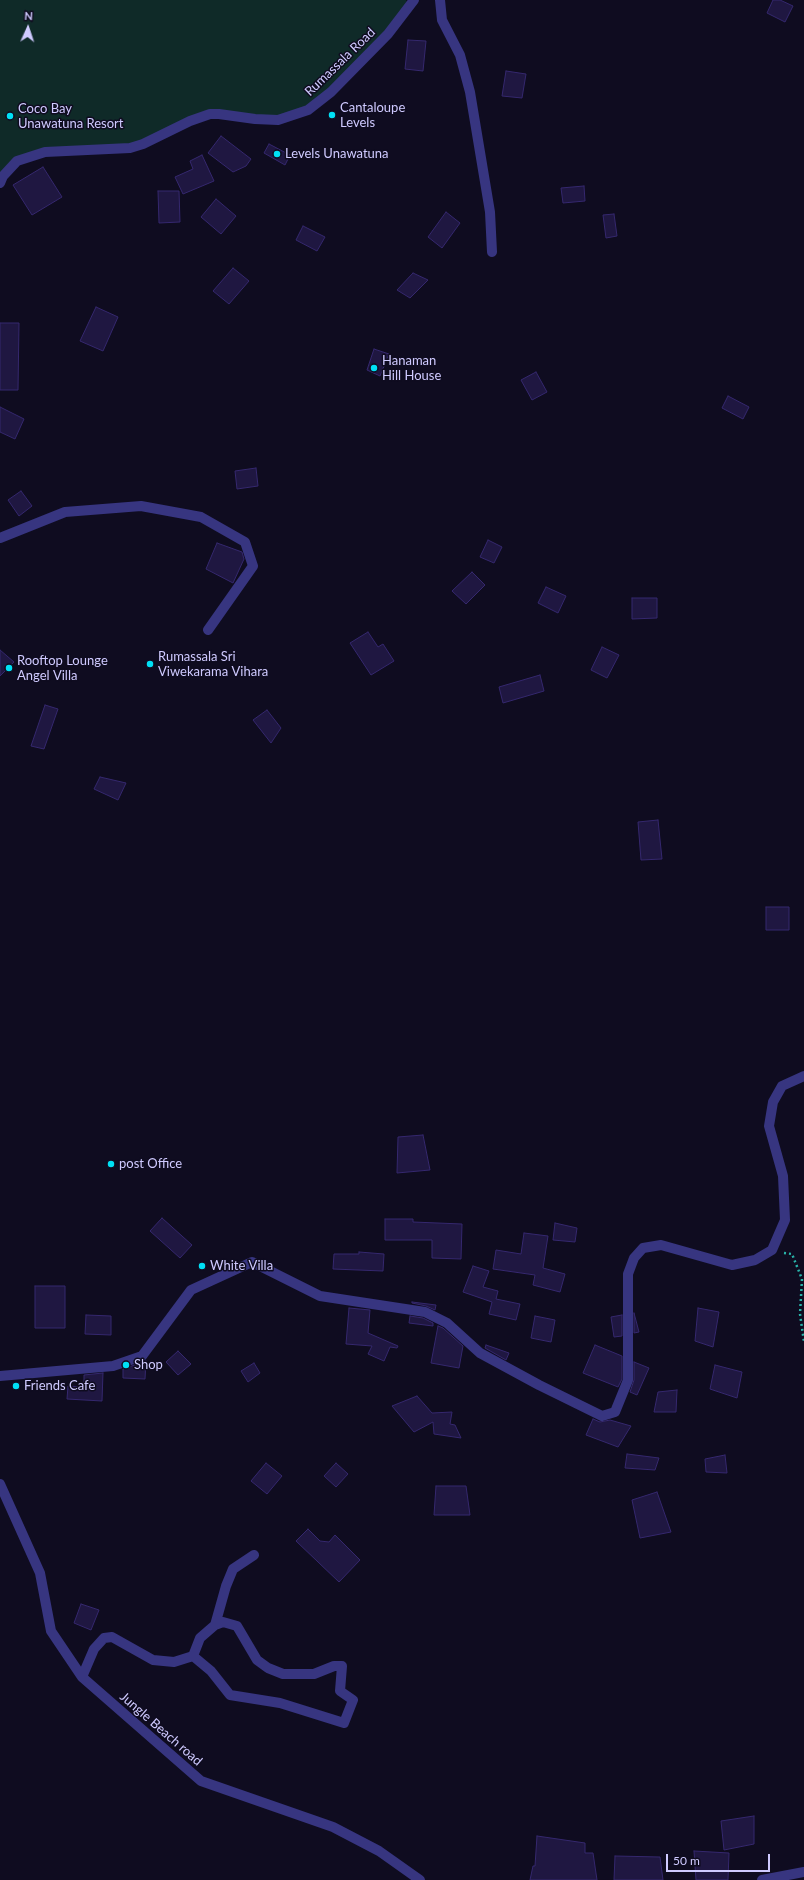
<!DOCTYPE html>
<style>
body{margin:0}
#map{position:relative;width:804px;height:1880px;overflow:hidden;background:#0f0c20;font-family:Lato,sans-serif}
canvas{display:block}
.north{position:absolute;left:8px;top:8px;width:40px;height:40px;-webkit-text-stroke:3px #0f0c20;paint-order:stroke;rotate:3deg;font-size:11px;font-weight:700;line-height:16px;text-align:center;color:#cfcaff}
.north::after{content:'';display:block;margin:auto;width:14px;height:18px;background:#cfcaff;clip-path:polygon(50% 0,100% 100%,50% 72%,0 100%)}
.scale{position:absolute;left:666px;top:1854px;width:104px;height:18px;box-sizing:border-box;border:2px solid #cfcaff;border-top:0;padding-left:5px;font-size:12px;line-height:14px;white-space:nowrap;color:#cfcaff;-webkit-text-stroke:3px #0f0c20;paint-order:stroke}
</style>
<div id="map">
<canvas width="804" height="1880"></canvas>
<div class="north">N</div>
<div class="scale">50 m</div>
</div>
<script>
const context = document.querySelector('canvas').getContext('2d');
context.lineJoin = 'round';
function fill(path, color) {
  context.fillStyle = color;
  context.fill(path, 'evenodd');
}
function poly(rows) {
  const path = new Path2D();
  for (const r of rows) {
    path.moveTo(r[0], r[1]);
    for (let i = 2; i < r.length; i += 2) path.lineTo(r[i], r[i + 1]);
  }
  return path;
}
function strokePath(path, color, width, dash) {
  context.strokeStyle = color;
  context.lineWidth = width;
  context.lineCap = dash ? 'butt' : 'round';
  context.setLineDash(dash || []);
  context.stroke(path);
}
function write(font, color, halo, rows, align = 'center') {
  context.font = font + ' Lato,sans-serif';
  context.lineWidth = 3;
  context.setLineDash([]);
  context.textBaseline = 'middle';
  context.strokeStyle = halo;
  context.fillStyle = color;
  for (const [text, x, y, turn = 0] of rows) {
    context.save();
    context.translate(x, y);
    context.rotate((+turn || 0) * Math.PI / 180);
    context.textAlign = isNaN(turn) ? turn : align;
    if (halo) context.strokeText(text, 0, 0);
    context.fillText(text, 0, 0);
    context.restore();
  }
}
const green = poly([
 [0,0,406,0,409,7,331,92,290,117,219,114,143,144,22,159,0,183]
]);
const building = poly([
 [773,0,780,0,793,6,785,22,767,13,773,0],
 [408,40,426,41,423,71,405,69,408,40],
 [506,71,526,74,522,98,502,96,506,71],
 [221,136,251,159,246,166,233,172,208,153,221,136],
 [269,144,290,155,285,165,264,153,269,144],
 [202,155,214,181,183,194,175,177,193,169,190,161,202,155],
 [43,167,62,197,32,215,13,185,43,167],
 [584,186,585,201,563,203,561,188,584,186],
 [158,191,179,191,180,222,159,223,158,191],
 [216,199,236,216,221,234,201,217,216,199],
 [446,212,460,223,442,248,428,237,446,212],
 [614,214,617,236,606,238,603,215,614,214],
 [303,226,325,237,317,251,296,240,303,226],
 [233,268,249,281,229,304,213,291,233,268],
 [413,273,428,280,410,298,397,290,413,273],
 [96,307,118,317,103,351,80,341,96,307],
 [0,323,19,323,18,390,0,390,0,323],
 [374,349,389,354,380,376,367,370,374,349],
 [536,372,547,392,532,400,521,380,536,372],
 [728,396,749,407,743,419,722,408,728,396],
 [0,407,24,419,15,439,0,432,0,407],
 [256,468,258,486,237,489,235,471,256,468],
 [21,491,32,506,19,516,8,500,21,491],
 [488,540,502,547,494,563,480,557,488,540],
 [217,543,242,552,244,559,233,583,206,569,217,543],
 [472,572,485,585,466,604,452,591,472,572],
 [546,587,566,596,558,613,538,603,546,587],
 [632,598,657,598,657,618,632,619,632,598],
 [368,632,378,647,383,644,394,661,371,675,350,643,368,632],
 [602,647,619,655,607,678,591,670,602,647],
 [0,650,14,662,0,676,0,650],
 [540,675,544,691,503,703,499,687,540,675],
 [45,705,58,709,44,749,31,746,45,705],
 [267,710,281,728,271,743,253,720,267,710],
 [100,777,126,783,118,800,94,789,100,777],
 [658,820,662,859,641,860,638,822,658,820],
 [766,907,789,907,789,930,766,930,766,907],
 [423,1135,430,1170,397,1173,398,1137,423,1135],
 [162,1218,192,1245,180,1258,150,1231,162,1218],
 [385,1219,413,1219,413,1222,462,1224,461,1259,432,1258,432,1240,385,1240,385,1219],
 [555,1223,577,1228,575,1242,553,1240,555,1223],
 [524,1233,548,1236,543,1268,565,1274,560,1292,533,1285,535,1275,493,1269,496,1250,521,1254,524,1233],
 [359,1252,384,1254,383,1271,333,1269,334,1254,359,1254,359,1252],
 [473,1266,489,1271,483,1287,498,1291,496,1299,520,1304,516,1320,489,1314,492,1302,463,1292,473,1266],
 [35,1286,65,1286,65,1328,35,1328,35,1286],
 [412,1302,436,1305,435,1310,426,1306,412,1303,412,1302],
 [349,1308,370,1310,368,1333,398,1346,397,1348,390,1347,384,1361,368,1354,372,1346,346,1344,349,1308],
 [698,1308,719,1312,713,1347,695,1341,698,1308],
 [634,1313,639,1332,634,1333,634,1313],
 [86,1315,111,1316,111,1335,85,1334,86,1315],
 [622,1315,622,1336,614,1337,611,1317,622,1315],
 [410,1316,423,1318,433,1323,433,1326,409,1323,410,1316],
 [535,1316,555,1320,551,1342,531,1338,535,1316],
 [438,1326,443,1328,463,1346,459,1368,431,1363,438,1326],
 [486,1345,509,1353,506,1360,485,1348,486,1345],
 [595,1345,622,1356,622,1379,618,1387,583,1373,595,1345],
 [178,1351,191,1364,178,1375,166,1362,178,1351],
 [146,1361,145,1379,123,1378,123,1369,146,1361],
 [634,1362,649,1368,637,1395,630,1392,634,1380,634,1362],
 [254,1363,260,1373,248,1382,241,1371,254,1363],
 [715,1365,742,1372,737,1398,710,1389,715,1365],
 [103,1373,102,1401,67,1399,68,1386,84,1387,84,1375,103,1373],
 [677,1390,676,1412,654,1412,658,1392,677,1390],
 [417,1396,432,1413,452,1412,450,1424,455,1425,461,1438,434,1434,433,1422,414,1432,392,1406,417,1396],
 [593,1419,600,1422,610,1420,631,1426,618,1447,586,1435,593,1419],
 [627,1454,659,1458,655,1470,625,1468,627,1454],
 [725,1455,727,1473,706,1472,705,1459,725,1455],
 [266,1463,282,1476,267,1494,251,1481,266,1463],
 [336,1463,348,1474,336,1487,324,1476,336,1463],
 [436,1486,466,1486,470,1515,434,1515,436,1486],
 [657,1492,671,1532,640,1538,632,1500,657,1492],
 [308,1529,320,1541,329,1542,335,1535,360,1560,339,1582,296,1541,308,1529],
 [81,1604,99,1610,91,1630,74,1623,81,1604],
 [754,1816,754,1844,724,1850,721,1821,754,1816],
 [537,1836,585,1843,585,1853,593,1853,597,1880,530,1880,533,1866,535,1866,537,1836],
 [694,1851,729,1853,728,1880,696,1880,694,1851],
 [615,1856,660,1857,663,1880,614,1880,615,1856]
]);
const path = poly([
 [784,1253,792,1254,802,1279,800,1314,804,1342]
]);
const minor = poly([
 [440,0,442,20,460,55,470,92,490,212,492,252],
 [0,183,3,176,17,161,45,152,130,148,143,144,190,121,210,114,219,114,255,119,278,120,308,110,331,92,388,34,414,0],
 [0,538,65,512,141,506,201,517,245,542,253,566,208,630],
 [0,1376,113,1366,142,1356,191,1290,252,1262,320,1296,425,1312,447,1323,480,1353,539,1385,602,1416,615,1412,628,1380,628,1274,634,1258,643,1248,661,1245,732,1265,755,1260,772,1250,785,1220,783,1176,769,1126,773,1102,782,1086,804,1076],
 [0,1484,40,1573,51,1631,82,1677,201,1781,333,1827,379,1851,420,1880],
 [215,1625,226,1586,233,1569,254,1555],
 [82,1677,94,1649,104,1638,112,1637,153,1660,174,1662,193,1656,200,1638,215,1625,223,1622,237,1626,257,1660,268,1668,283,1674,314,1674,334,1666,342,1666,340,1691,353,1700,344,1723,280,1703,230,1695,211,1671,193,1656],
 [762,1880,804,1872]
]);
const markers = [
 [332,115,4,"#00e0f5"],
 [10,116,4,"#00e0f5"],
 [277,154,4,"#00e0f5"],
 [374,368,4,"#00e0f5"],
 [150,664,4,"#00e0f5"],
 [9,668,4,"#00e0f5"],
 [111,1164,4,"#00e0f5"],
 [202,1266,4,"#00e0f5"],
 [126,1365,4,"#00e0f5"],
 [16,1386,4,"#00e0f5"]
];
const streetNames = [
 ["Rumassala Road",340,62,-44],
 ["Jungle Beach road",161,1729,41]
];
const poiNames = [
 ["Cantaloupe",340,108],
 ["Levels",340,123],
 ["Coco Bay",18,109],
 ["Unawatuna Resort",18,124],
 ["Levels Unawatuna",285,154],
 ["Hanaman",382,361],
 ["Hill House",382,376],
 ["Rumassala Sri",158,657],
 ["Viwekarama Vihara",158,672],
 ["Rooftop Lounge",17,661],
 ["Angel Villa",17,676],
 ["post Office",119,1164],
 ["White Villa",210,1266],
 ["Shop",134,1365],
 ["Friends Cafe",24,1386]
];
fill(green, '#0f2a28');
fill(building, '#1f1741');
strokePath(building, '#35286e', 1);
strokePath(path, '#29b4aa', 2.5, [2, 3]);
strokePath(minor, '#373580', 10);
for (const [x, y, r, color] of markers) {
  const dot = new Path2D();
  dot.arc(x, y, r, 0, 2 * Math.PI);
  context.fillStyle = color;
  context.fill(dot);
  strokePath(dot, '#0f0c20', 1.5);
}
write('13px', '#cfcaff', '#0f0c20', streetNames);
write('13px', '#cfcaff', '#0f0c20', poiNames, 'left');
</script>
